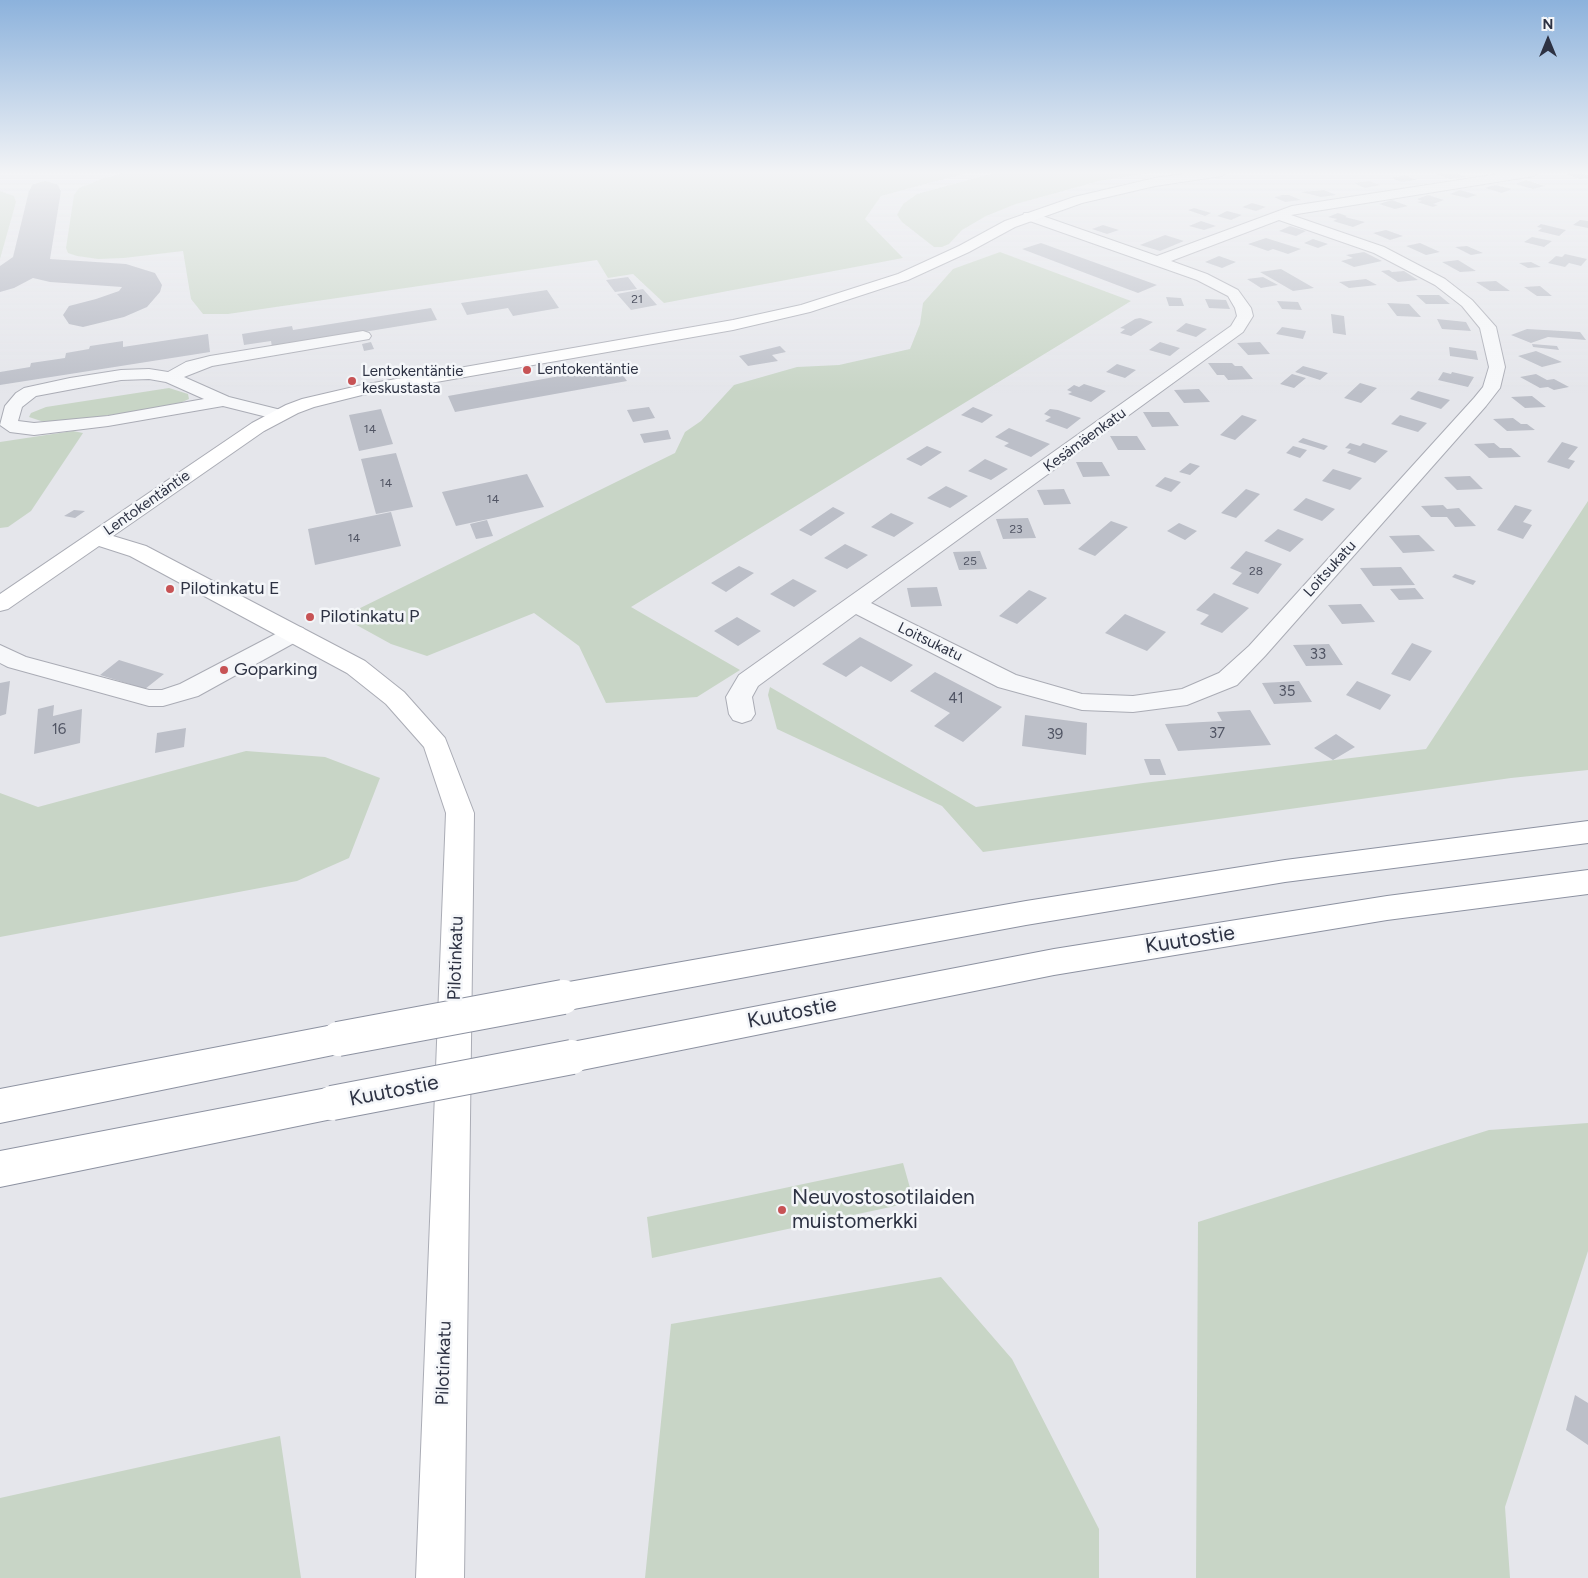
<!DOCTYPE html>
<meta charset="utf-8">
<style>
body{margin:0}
#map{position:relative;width:1588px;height:1578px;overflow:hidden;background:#e5e6eb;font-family:Figtree,sans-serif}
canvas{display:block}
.north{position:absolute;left:1523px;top:15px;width:50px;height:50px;-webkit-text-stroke:4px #f4f6f9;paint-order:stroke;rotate:0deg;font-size:14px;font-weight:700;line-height:20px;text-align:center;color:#2d3243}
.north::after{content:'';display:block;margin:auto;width:18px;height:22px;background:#2d3243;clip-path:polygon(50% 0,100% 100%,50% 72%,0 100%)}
</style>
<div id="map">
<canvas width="1588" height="1578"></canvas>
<div class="north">N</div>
</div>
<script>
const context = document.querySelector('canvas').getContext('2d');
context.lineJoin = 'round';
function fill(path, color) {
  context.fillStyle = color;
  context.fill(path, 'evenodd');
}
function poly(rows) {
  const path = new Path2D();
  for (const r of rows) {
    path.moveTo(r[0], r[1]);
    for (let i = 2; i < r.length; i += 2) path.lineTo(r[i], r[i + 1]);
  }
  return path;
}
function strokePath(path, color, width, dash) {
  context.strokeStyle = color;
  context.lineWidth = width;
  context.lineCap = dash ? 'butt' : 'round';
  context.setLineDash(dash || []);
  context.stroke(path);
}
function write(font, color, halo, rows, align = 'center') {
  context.font = font + ' Figtree,sans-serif';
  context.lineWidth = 5;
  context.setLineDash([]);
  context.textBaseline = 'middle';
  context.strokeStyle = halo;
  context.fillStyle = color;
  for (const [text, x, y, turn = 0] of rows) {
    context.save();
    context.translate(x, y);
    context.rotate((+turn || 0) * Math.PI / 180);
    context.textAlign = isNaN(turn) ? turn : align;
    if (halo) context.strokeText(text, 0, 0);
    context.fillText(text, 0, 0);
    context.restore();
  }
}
const green = poly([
 [128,172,970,172,881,196,865,219,903,258,664,303,633,274,608,278,597,260,228,314,203,314,191,299,183,251,124,258,98,259,77,256,68,253,66,248,74,195,79,188,104,178],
 [998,172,1155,172,1099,181,1016,204,986,216,962,230,949,244,942,247,934,247,902,222,897,215,903,204,917,194],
 [0,191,14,196,16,202,0,259],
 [1000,252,1131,301,631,607,740,670,697,697,606,703,579,646,534,613,427,656,391,644,342,617,675,453,685,432,701,421,734,385,797,367,839,365,910,349,920,324,923,303,953,269],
 [169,388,188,394,189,399,171,407,57,422,44,422,29,417,31,413,46,407],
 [73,431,83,433,31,511,8,527,0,528,0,442],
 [1588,501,1588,770,1511,778,983,852,942,806,777,729,768,695,770,687,976,807,1143,783,1426,749],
 [246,751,325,757,380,778,349,858,297,881,0,937,0,793,38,807],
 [1588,1123,1588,1251,1505,1507,1510,1578,1196,1578,1198,1222,1489,1130],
 [903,1163,914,1202,652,1258,647,1217],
 [941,1277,1012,1359,1099,1529,1099,1578,645,1578,671,1324],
 [280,1436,301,1578,0,1578,0,1498]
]);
const taxiway = poly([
 [45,181,57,184,61,191,50,259,126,264,155,273,162,285,160,292,147,307,124,317,83,327,69,324,63,315,69,306,96,299,119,291,122,287,50,282,33,278,14,288,0,292,0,266,13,257,29,191,33,184,45,181]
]);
const building = poly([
 [1443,172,1453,172,1466,177,1450,179,1436,174,1445,173],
 [1578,172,1588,176,1588,178,1580,179,1566,174],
 [1405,175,1417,180,1402,182,1391,178],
 [1526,180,1545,186,1533,189,1515,184],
 [1369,181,1380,185,1365,188,1354,183],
 [1495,185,1512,189,1502,193,1485,188],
 [1324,190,1336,195,1321,197,1301,192],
 [1460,190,1477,195,1467,198,1450,194],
 [1279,195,1289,195,1301,200,1285,202,1274,197,1282,196],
 [1428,195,1444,200,1433,204,1438,205,1433,207,1417,202,1422,201,1417,199],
 [1392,200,1408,206,1395,209,1379,204],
 [1252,203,1266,207,1256,211,1242,207],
 [1194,208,1211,213,1205,216,1188,210],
 [1227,211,1242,215,1231,220,1217,216],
 [1338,213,1347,216,1345,217,1365,222,1353,227,1333,221,1337,219,1328,217],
 [1580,220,1588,221,1588,228,1573,225],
 [1201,221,1216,226,1204,230,1189,226],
 [1541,224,1566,230,1559,236,1538,231,1542,228,1537,227],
 [1103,225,1119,230,1107,234,1092,229],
 [1290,226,1306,231,1296,236,1279,231],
 [1386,230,1403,236,1390,240,1373,233],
 [1165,235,1184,241,1160,251,1140,245],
 [1532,237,1552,241,1544,247,1524,242],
 [1266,238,1301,249,1288,254,1273,249,1268,251,1248,244],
 [1313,239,1328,244,1318,248,1304,243],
 [1041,243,1157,285,1138,293,1022,249],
 [1420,243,1440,252,1426,255,1406,246],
 [1467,246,1483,253,1471,255,1455,247],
 [1364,252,1382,261,1354,267,1341,261,1353,258,1346,255],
 [1565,254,1587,259,1581,266,1569,263,1565,267,1548,263,1556,256,1562,257],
 [1219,256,1236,262,1222,268,1205,262],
 [1458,260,1476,271,1460,272,1442,262],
 [1531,262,1541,267,1528,268,1519,263],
 [1281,269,1314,288,1293,291,1260,272],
 [1389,270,1392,272,1404,271,1418,280,1398,282,1381,271],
 [628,277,637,289,615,292,606,280],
 [1263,277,1278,285,1261,288,1247,279],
 [1366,279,1377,285,1349,288,1339,282],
 [1496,281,1510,291,1490,291,1476,282],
 [1540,286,1552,296,1537,296,1524,287],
 [643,289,657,305,631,310,617,294],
 [547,290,559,308,513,316,508,308,467,315,461,303],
 [1416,295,1439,295,1450,304,1426,304],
 [1166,297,1181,298,1184,306,1169,306],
 [1205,299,1226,300,1230,309,1209,308],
 [1277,301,1298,302,1302,310,1282,309],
 [1387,303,1409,304,1421,317,1397,316],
 [431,308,437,320,272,347,271,341,244,345,242,334,292,326,293,330],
 [1331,314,1344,316,1346,335,1333,333],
 [1140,318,1153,322,1131,336,1120,333,1125,329,1120,328,1135,319],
 [1437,319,1466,322,1471,331,1442,329],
 [1186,323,1207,329,1196,337,1176,331],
 [1282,327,1306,331,1303,339,1276,334],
 [1527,329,1580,332,1586,340,1548,337,1531,343,1511,335],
 [208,334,210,352,0,385,0,372,30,367,31,363,65,358,66,353,89,349,90,346,123,341,123,347],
 [371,342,374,349,364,351,362,344],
 [1160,342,1180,348,1170,356,1149,350],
 [1260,342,1270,354,1248,355,1237,343],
 [1532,344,1557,346,1559,350,1533,347],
 [780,346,786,352,772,355,778,361,748,366,739,356],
 [1449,347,1476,351,1478,360,1450,356],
 [1536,351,1562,362,1542,367,1518,356],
 [1208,363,1232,363,1235,366,1242,366,1253,379,1228,380,1224,375,1217,375],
 [1117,364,1136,370,1125,378,1106,372],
 [616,366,627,381,455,412,448,396],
 [1303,366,1328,373,1320,380,1295,372],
 [1443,372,1451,374,1452,372,1474,377,1468,387,1438,380],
 [1292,374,1306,378,1294,388,1280,384],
 [1536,374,1547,380,1554,379,1569,387,1554,390,1548,387,1540,388,1520,377],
 [1360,383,1377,388,1361,403,1344,398],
 [1084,384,1106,391,1091,402,1068,394,1072,392,1067,390,1074,385,1079,387],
 [1199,389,1210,402,1184,403,1174,390],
 [1418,391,1450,400,1441,409,1410,399],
 [1532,396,1546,407,1525,408,1511,397],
 [649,407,655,418,633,422,627,410],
 [973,407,993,415,982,423,961,415],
 [381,409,393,444,359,451,349,415],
 [1050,409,1058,410,1081,418,1067,429,1045,421,1051,417,1044,414],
 [1143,412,1169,412,1179,426,1152,427],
 [1242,415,1257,420,1235,440,1220,435],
 [1400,415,1427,423,1418,432,1391,424],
 [1513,418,1521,424,1527,424,1535,430,1507,431,1493,419],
 [1009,428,1050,444,1031,457,1004,446,1009,443,995,437],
 [668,430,671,439,644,443,640,434],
 [1110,436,1137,436,1146,450,1118,450],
 [1303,438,1328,446,1324,450,1298,442],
 [1562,442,1578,447,1568,459,1575,461,1569,469,1547,462],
 [1350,443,1360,446,1363,443,1388,451,1375,463,1347,453,1351,449,1345,448],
 [1494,443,1500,448,1511,448,1521,457,1489,458,1474,444],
 [927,446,942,452,921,466,906,459],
 [1293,446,1307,450,1300,458,1286,453],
 [396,453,413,507,376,514,361,459],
 [985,459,1008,469,991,480,968,471],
 [1076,462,1102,462,1110,476,1083,477],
 [1190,463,1200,466,1190,475,1179,472],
 [1333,469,1362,478,1350,490,1322,481],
 [527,474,544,507,456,526,442,492],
 [1470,476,1483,489,1457,490,1444,477],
 [1165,477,1181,482,1171,492,1155,486],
 [946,486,968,496,950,508,927,498],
 [1064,489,1071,504,1044,505,1037,490],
 [1246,489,1260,494,1236,518,1221,513],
 [1306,498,1335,509,1322,521,1293,510],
 [1443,505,1447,509,1459,508,1476,526,1455,527,1447,517,1431,517,1421,506],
 [1515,505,1532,510,1523,522,1532,525,1523,539,1497,530],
 [833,507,845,513,811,536,799,530],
 [74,510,85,511,75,518,64,516],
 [391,512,401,546,315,565,308,529],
 [891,513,914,523,894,537,871,527],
 [1028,518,1036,538,1003,539,996,519],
 [487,520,493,536,476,539,470,524],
 [1111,521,1128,527,1095,556,1078,549],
 [1179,523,1197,531,1185,540,1167,531],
 [1278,529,1304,539,1290,552,1264,541],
 [1419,535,1435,551,1403,553,1389,536],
 [845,544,868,555,847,569,824,558],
 [980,551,987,569,959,570,953,552],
 [1246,551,1282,564,1258,594,1232,584,1242,573,1230,568],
 [739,566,754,573,726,592,711,583],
 [1401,567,1415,585,1373,586,1360,568],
 [1455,574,1476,581,1473,585,1452,577],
 [793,579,817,591,794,607,770,594],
 [937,587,942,606,911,607,907,588],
 [1415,588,1424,599,1399,600,1390,589],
 [1029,590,1047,598,1017,624,999,616],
 [1214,593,1249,608,1222,633,1200,624,1209,615,1196,610],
 [1361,604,1375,622,1342,624,1328,605],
 [1125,614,1166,632,1147,651,1105,633],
 [737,617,761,631,738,646,714,631],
 [860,637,913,665,891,682,861,666,846,677,822,664],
 [1412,643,1432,651,1410,681,1391,674],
 [1329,644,1343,665,1306,666,1293,645],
 [119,660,164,674,145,689,100,675],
 [935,672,1002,707,963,742,934,726,950,713,910,691],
 [10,681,6,714,0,716,0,683],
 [1299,681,1312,702,1274,704,1262,683],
 [1357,681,1391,695,1380,710,1346,695],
 [54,705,53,716,82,709,80,743,34,754,38,709],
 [1250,710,1271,745,1178,751,1165,724,1222,721,1217,712],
 [1025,715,1087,723,1086,755,1022,746],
 [186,728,184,747,155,753,157,733],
 [1336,734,1355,747,1333,760,1314,748],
 [1144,759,1160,759,1166,775,1150,775],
 [1575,1395,1588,1403,1588,1445,1566,1430]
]);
const street = poly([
 [1511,172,1540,172,1534,176,1291,215,1384,247,1445,279,1472,300,1496,327,1505,367,1500,388,1486,406,1265,656,1237,685,1187,705,1133,712,1082,710,998,687,856,614,758,686,752,697,755,714,751,720,742,723,733,720,729,714,726,697,739,675,1231,326,1237,316,1235,308,1228,296,1197,280,1024,219,1023,216,1024,213,1034,213,1157,256,1292,206,1511,172],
 [1279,220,1374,253,1435,285,1462,306,1480,328,1489,367,1483,387,1474,398,1249,646,1219,673,1182,689,1133,696,1082,694,1016,675,871,603,1243,332,1253,316,1251,308,1238,290,1207,274,1171,261,1279,220],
 [363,331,369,333,371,336,369,339,212,366,184,377,229,397,285,411,288,415,285,419,279,420,223,406,108,426,34,435,10,432,0,425,5,406,16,393,24,388,70,378,121,370,149,369,168,372,186,362,210,356,363,331],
 [149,379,166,382,204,399,108,416,34,423,18,421,22,407,36,396,121,380,149,379],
 [295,626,303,628,307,633,303,638,198,696,163,706,149,706,8,667,0,663,0,645,26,657,149,690,162,690,180,684,287,628,295,626]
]);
const secondary = poly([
 [1198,172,1228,172,1222,176,1155,186,1082,203,1015,227,969,252,908,280,810,312,733,330,362,395,314,407,298,413,264,431,113,536,146,546,365,661,404,692,445,738,474,813,464,1578,416,1578,446,813,424,747,386,704,347,673,130,556,99,546,8,609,0,611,0,594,252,423,286,405,302,399,362,385,733,320,801,305,898,274,959,246,1005,221,1074,197,1155,178,1198,172]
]);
const highway = poly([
 [1588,821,1588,843,1285,882,1026,925,563,1011,551,1007,547,997,551,987,563,983,1026,901,1285,860,1588,821],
 [1588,870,1588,894,1387,920,1054,975,572,1072,560,1068,555,1057,560,1046,572,1042,1054,949,1387,896,1588,870],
 [338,1024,350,1028,355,1039,350,1050,338,1054,0,1123,0,1089,338,1024],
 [332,1087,345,1091,350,1103,345,1115,332,1119,0,1187,0,1151,332,1087]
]);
const highwayBridge = poly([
 [338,1039,563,997],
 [332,1103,572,1057]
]);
const markers = [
 [527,370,5,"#c75355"],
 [352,381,5,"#c75355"],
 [170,589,5,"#c75355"],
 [310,617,5,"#c75355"],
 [224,670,5,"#c75355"],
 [782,1210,5,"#c75355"]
];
const farNumbernames = [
 ["21",637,299],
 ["14",370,429],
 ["14",386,483],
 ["14",493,499],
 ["23",1016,529],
 ["14",354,538],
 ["25",970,561],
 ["28",1256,571]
];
const farPoinames = [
 ["Lentokentäntie",537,370],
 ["Lentokentäntie",362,372],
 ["keskustasta",362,389]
];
const farStreetnames = [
 ["Kesämäenkatu",1085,440,-36],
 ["Lentokentäntie",147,503,-35],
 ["Loitsukatu",1330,569,-48],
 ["Loitsukatu",930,642,26]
];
const numberNames = [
 ["33",1318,655],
 ["35",1287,692],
 ["41",956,699],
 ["16",59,730],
 ["37",1217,734],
 ["39",1055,735]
];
const poiNames = [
 ["Pilotinkatu E",180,589],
 ["Pilotinkatu P",320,617],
 ["Goparking",234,670]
];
const streetNames = [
 ["Pilotinkatu",456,958,-88],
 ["Pilotinkatu",444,1363,-88]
];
const nearStreetnames = [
 ["Kuutostie",1190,940,-9],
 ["Kuutostie",792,1013,-11],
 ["Kuutostie",394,1091,-11]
];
const nearPoinames = [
 ["Neuvostosotilaiden",792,1198],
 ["muistomerkki",792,1222]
];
fill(green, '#c8d5c6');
fill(taxiway, '#b2b5c0');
fill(building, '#bcbfc8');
strokePath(street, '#aaacb5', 2);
strokePath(secondary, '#aaacb5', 2);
strokePath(highway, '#8d92a1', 2);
fill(street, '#f7f8fa');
fill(secondary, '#fff');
fill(highway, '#fff');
strokePath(highwayBridge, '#8d92a1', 36, []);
strokePath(highwayBridge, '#fff', 34);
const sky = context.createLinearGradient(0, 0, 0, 393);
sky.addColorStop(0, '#8cb2dc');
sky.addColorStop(0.44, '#f3f4f6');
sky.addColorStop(1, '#f3f4f600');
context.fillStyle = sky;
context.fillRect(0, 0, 1588, 393);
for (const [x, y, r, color] of markers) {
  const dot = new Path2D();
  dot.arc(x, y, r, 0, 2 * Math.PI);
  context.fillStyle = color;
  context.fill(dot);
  strokePath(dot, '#f4f6f9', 2);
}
write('12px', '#515564', null, farNumbernames);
write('15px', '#2d3243', '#f4f6f9', farPoinames, 'left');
write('15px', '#2d3243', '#f4f6f9', farStreetnames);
write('15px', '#515564', null, numberNames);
write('18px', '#2d3243', '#f4f6f9', poiNames, 'left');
write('18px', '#2d3243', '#f4f6f9', streetNames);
write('21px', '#2d3243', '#f4f6f9', nearStreetnames);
write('21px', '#2d3243', '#f4f6f9', nearPoinames, 'left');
</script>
